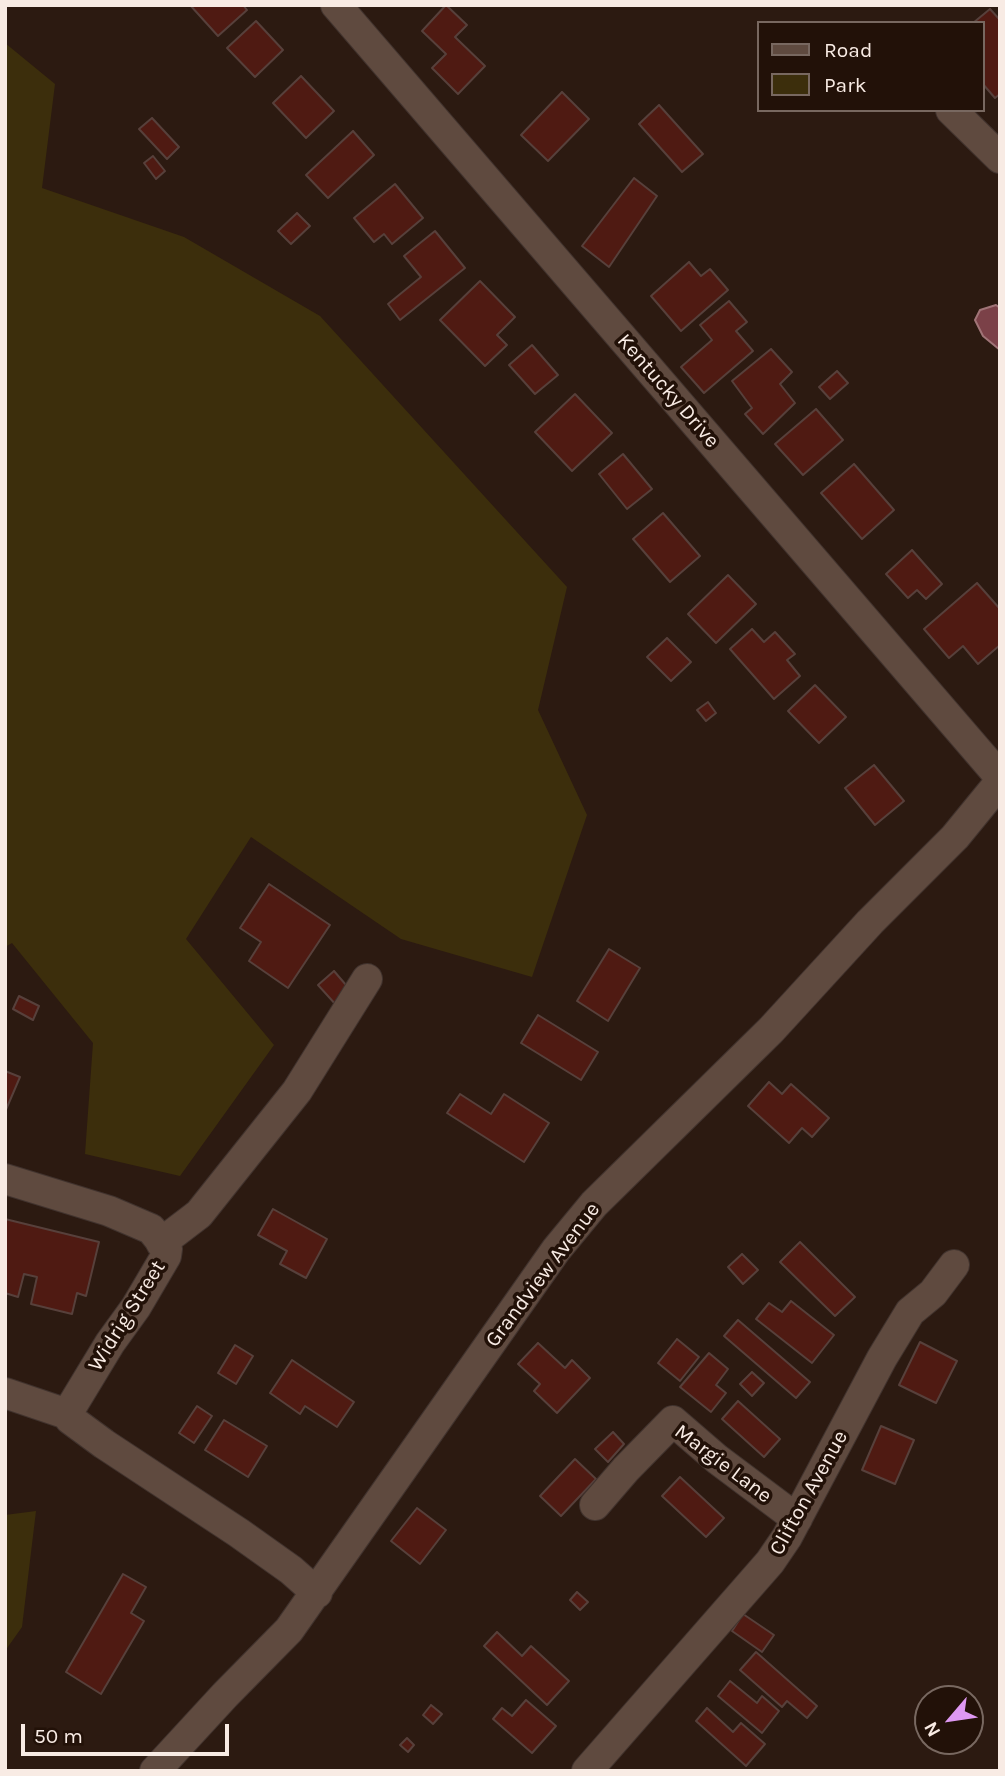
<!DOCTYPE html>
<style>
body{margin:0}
#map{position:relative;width:1005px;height:1776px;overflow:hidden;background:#2c1a11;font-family:Karla,sans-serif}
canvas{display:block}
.frame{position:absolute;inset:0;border:7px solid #f8ebe4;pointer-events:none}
.legend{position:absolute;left:757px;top:21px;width:228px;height:91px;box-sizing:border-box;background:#221108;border:2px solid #786860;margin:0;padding:9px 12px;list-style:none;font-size:21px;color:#f8ebe4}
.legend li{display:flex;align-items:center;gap:14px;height:35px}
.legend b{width:35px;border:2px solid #786860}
.north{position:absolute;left:914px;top:1685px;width:70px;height:70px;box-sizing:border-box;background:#221108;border:2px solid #786860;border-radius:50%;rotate:241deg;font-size:19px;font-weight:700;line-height:28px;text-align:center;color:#f8ebe4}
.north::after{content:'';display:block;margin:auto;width:24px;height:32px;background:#de98f2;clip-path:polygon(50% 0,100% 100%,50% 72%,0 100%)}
.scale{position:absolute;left:21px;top:1724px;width:208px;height:32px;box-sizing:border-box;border:4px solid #f8ebe4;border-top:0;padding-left:9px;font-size:21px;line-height:24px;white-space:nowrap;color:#f8ebe4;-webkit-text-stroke:5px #221108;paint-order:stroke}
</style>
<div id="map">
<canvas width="1005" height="1776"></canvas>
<div class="frame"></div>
<ul class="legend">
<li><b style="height:9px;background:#5f4a3f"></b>Road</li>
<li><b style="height:19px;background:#3c2e0c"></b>Park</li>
</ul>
<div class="north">N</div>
<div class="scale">50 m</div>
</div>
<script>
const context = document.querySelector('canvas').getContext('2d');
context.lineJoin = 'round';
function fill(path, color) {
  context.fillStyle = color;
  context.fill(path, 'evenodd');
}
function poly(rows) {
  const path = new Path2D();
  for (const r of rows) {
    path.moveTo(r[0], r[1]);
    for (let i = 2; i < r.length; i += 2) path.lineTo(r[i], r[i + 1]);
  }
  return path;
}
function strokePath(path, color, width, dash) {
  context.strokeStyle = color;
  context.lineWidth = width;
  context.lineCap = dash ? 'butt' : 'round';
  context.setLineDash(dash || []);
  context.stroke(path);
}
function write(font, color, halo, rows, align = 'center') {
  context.font = font + ' Karla,sans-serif';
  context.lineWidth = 7;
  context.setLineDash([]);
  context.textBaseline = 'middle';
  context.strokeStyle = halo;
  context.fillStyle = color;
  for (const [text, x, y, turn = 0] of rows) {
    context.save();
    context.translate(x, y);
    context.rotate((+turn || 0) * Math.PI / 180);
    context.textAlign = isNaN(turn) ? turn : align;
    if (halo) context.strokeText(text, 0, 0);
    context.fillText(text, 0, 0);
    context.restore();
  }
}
const green = poly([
 [5,43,55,84,42,188,184,237,320,316,567,587,538,710,587,815,532,977,401,939,251,837,186,939,274,1045,180,1176,85,1154,93,1043,12,943,5,947],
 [36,1511,22,1627,5,1651,5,1515]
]);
const water = poly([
 [996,305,1000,308,1000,350,983,336,975,320,980,310,996,305]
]);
const building = poly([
 [190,5,243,5,247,10,218,36,190,5],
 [446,5,467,25,455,37,485,66,458,94,432,68,446,54,422,31,446,5],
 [990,9,1000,20,1000,94,995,98,982,83,982,23,973,23,990,9],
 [256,21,283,50,255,77,227,48,256,21],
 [301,76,334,111,306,138,273,103,301,76],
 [562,92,589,119,548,161,521,135,562,92],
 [659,105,703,154,682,172,639,124,659,105],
 [152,118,179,147,167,159,139,129,152,118],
 [353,131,374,155,328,198,306,175,353,131],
 [153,156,165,171,156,179,144,163,153,156],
 [634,178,657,196,609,267,582,246,634,178],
 [395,184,423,218,392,244,384,234,374,242,354,218,395,184],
 [297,213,310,226,291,244,278,231,297,213],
 [435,231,465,268,400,320,388,304,421,277,404,256,435,231],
 [689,262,701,276,710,269,728,290,681,331,651,296,689,262],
 [480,281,515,317,497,335,507,345,485,366,440,320,480,281],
 [729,301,747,322,736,331,753,351,704,393,681,367,712,340,700,325,729,301],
 [532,345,558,375,535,394,509,365,532,345],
 [771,349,792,372,780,384,795,403,763,434,745,414,752,408,732,381,771,349],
 [837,371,848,383,830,399,819,387,837,371],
 [575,394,612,433,572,471,535,432,575,394],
 [816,409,843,440,803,475,775,444,816,409],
 [623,454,652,489,627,509,599,474,623,454],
 [854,464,894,510,862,539,821,493,854,464],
 [663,513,700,556,670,582,633,539,663,513],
 [912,550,942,584,926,599,917,590,908,598,886,574,912,550],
 [728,575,756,604,716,643,688,614,728,575],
 [977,583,1000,609,1000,645,978,664,963,646,949,658,924,629,977,583],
 [752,629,764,642,775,632,795,654,787,660,800,676,774,699,730,649,752,629],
 [667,638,691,662,671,681,647,657,667,638],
 [815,685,846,717,819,743,788,711,815,685],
 [708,702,716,713,706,721,697,710,708,702],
 [874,765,904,801,875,825,845,788,874,765],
 [269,884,330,925,288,988,249,961,261,942,240,928,269,884],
 [609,949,640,968,608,1021,577,1001,609,949],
 [334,971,352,992,337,1006,318,985,334,971],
 [19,996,39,1006,33,1020,13,1009,19,996],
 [538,1015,598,1052,581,1080,521,1043,538,1015],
 [5,1071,20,1077,5,1112,5,1071],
 [769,1082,782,1094,791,1084,829,1118,812,1137,802,1128,789,1143,748,1106,769,1082],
 [460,1094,491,1114,504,1094,549,1123,524,1162,447,1113,460,1094],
 [273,1209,327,1239,306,1278,280,1264,287,1251,258,1235,273,1209],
 [5,1219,99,1242,86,1296,77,1293,72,1314,31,1304,37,1277,24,1274,18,1297,5,1293,5,1219],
 [800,1242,855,1297,835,1316,780,1262,800,1242],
 [742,1254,758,1270,743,1284,728,1267,742,1254],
 [791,1301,834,1335,812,1363,756,1319,769,1303,782,1312,791,1301],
 [738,1320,810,1382,796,1398,724,1336,738,1320],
 [677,1339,699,1357,680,1381,658,1363,677,1339],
 [920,1342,957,1361,936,1403,899,1385,920,1342],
 [538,1343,565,1368,572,1360,590,1378,557,1413,534,1391,540,1384,518,1364,538,1343],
 [235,1345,253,1356,236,1384,218,1373,235,1345],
 [709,1353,728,1369,716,1385,726,1393,711,1412,680,1387,709,1353],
 [292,1360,354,1402,337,1427,305,1406,300,1414,270,1393,292,1360],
 [752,1372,764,1383,752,1396,740,1384,752,1372],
 [738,1401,780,1439,764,1457,722,1419,738,1401],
 [197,1406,212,1416,194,1443,179,1433,197,1406],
 [224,1420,267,1446,248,1477,205,1450,224,1420],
 [881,1426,914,1440,895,1484,862,1470,881,1426],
 [613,1432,624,1444,608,1462,595,1449,613,1432],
 [575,1459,596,1479,561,1516,540,1496,575,1459],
 [680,1477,724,1518,706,1537,662,1496,680,1477],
 [417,1508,446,1530,420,1564,391,1541,417,1508],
 [123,1574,146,1587,131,1613,144,1621,101,1694,66,1672,123,1574],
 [577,1592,588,1602,580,1610,570,1600,577,1592],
 [743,1614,774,1635,762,1652,732,1631,743,1614],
 [497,1632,522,1656,531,1646,569,1681,547,1705,484,1646,497,1632],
 [756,1652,817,1706,807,1718,787,1701,782,1707,740,1670,756,1652],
 [730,1681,757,1703,762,1696,779,1711,762,1733,718,1696,730,1681],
 [526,1700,556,1726,532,1753,493,1719,502,1708,512,1716,526,1700],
 [431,1705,442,1714,433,1724,423,1715,431,1705],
 [707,1708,733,1732,741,1723,765,1744,746,1766,696,1721,707,1708],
 [407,1738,414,1745,408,1752,400,1745,407,1738]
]);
const minor = poly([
 [336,5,1000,777],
 [951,110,1000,158],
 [5,1179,109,1211,151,1229,167,1249,166,1256,136,1307,110,1343,67,1414],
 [161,1243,199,1214,297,1091,367,979],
 [5,1393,67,1414,70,1419,104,1444,239,1533,291,1570,317,1593],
 [595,1505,626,1469,673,1421,717,1459,797,1519],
 [155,1771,225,1695,289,1630,556,1250,594,1204,771,1030,870,922,955,837,1000,782],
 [587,1771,770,1562,787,1537,882,1358,910,1312,933,1293,954,1265]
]);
const streetNames = [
 ["Kentucky Drive",668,391,49],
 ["Grandview Avenue",543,1275,-53],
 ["Widrig Street",127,1316,-58],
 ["Margie Lane",723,1464,37],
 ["Clifton Avenue",809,1493,-61]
];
fill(green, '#3c2e0c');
fill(water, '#7b4148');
strokePath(water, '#a07477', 2);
fill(building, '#4f1a12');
strokePath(building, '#57403b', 2);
strokePath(minor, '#41332e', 32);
strokePath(minor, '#5f4a3f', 30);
write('21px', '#f8ebe4', '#221108', streetNames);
</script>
